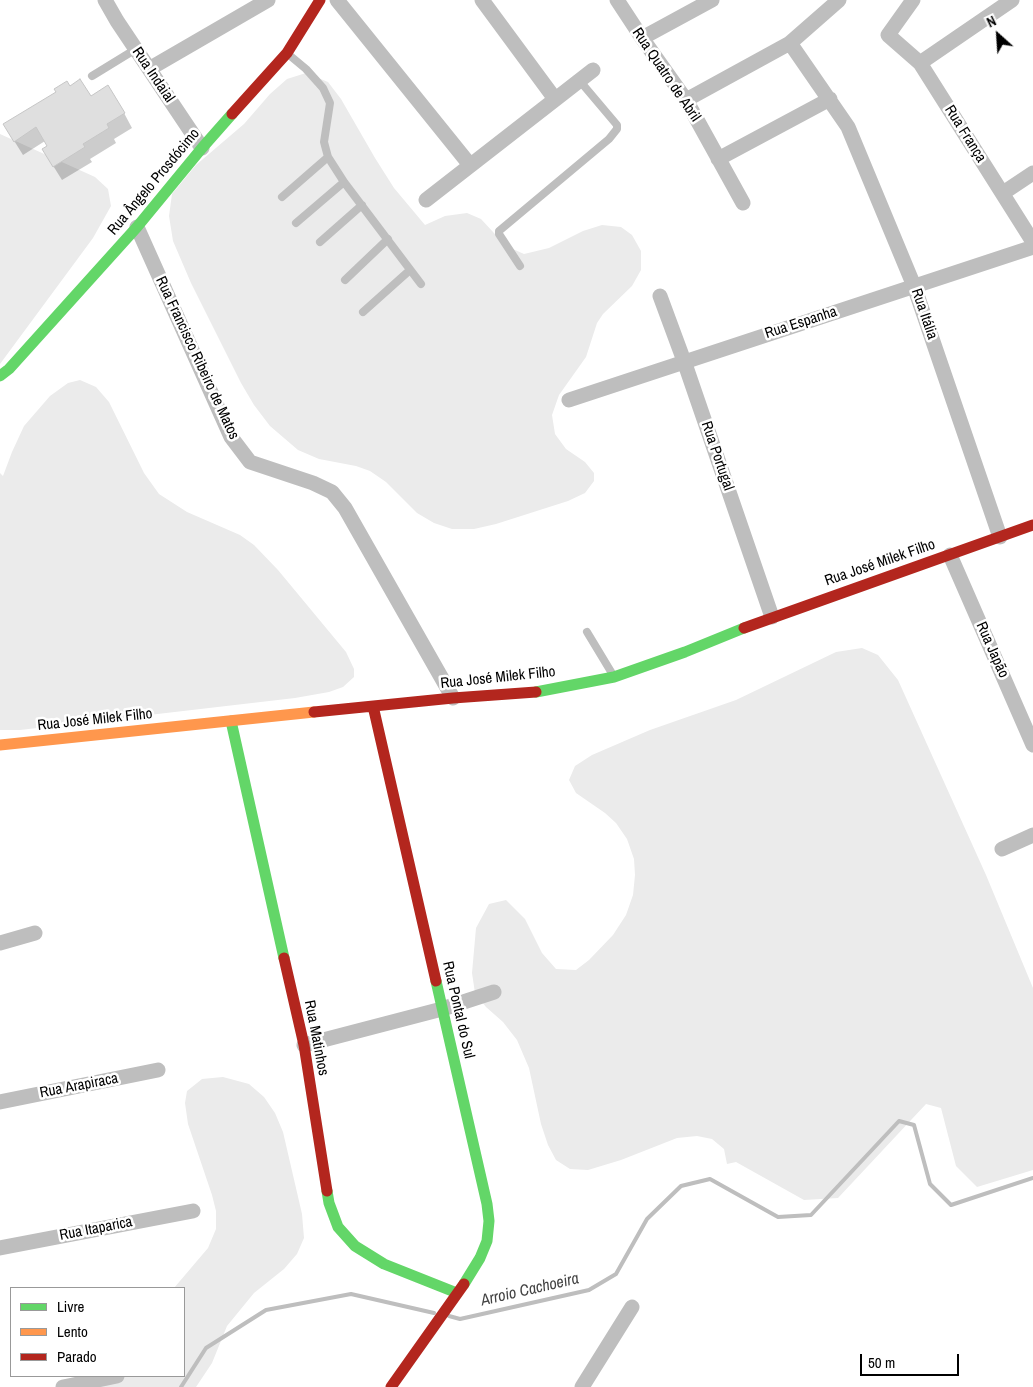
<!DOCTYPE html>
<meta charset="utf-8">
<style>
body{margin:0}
#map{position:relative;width:1033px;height:1387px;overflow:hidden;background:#fff;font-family:"Archivo Narrow",sans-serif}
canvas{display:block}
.legend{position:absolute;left:10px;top:1287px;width:175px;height:90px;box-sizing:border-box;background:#fff;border:1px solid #999;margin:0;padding:6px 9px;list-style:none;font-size:15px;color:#000}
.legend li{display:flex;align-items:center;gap:10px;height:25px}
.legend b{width:25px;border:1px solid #999}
.north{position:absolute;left:973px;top:10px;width:50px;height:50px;-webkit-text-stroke:4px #fff;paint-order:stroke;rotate:334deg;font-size:14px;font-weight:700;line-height:20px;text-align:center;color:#000}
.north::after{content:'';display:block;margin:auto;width:18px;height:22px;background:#000;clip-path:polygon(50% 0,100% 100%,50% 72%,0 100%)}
.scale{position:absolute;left:860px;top:1354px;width:99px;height:22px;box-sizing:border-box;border:2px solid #000;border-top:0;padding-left:6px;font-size:15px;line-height:18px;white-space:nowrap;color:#000;-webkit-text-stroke:4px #fff;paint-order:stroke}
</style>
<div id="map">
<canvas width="1033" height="1387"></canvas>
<ul class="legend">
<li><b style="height:6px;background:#63d668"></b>Livre</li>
<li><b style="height:6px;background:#ff974d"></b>Lento</li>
<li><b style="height:6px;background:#b3261e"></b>Parado</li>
</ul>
<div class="north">N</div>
<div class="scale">50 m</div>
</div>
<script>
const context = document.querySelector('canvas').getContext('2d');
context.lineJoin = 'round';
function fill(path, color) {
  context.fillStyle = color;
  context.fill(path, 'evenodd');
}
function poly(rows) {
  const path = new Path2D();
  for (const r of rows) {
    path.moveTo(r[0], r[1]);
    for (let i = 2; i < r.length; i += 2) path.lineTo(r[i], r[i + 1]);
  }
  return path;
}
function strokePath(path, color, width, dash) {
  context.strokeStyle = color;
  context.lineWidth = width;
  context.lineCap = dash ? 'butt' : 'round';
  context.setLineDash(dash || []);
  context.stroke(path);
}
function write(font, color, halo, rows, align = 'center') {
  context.font = font + ' "Archivo Narrow",sans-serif';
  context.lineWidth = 5;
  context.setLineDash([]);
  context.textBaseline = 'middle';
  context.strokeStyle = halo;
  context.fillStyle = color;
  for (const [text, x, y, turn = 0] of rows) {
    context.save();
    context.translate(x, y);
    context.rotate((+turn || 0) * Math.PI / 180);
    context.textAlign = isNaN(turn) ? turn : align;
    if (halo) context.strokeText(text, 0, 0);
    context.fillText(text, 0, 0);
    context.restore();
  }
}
const green = poly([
 [306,73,328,82,341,99,375,158,394,188,425,225,445,216,467,213,481,219,506,246,524,254,549,248,583,231,602,225,621,227,632,235,641,251,641,270,632,286,603,314,597,323,586,357,559,395,552,415,555,434,566,449,585,462,594,473,594,481,585,493,568,501,496,524,474,529,452,529,434,523,417,513,386,482,370,471,356,466,319,459,298,450,270,426,254,405,241,383,191,283,173,241,169,216,172,194,196,165,244,124,270,94,287,79],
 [0,134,95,177,108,189,111,206,93,238,0,364],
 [80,380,96,387,109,402,144,473,159,494,187,512,240,535,254,545,278,570,346,652,354,669,354,677,343,687,329,692,295,698,20,730,0,730,0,473,3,476,12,452,24,426,50,396,68,383],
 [862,648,878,655,898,680,986,875,1033,988,1033,1170,977,1187,956,1166,941,1108,926,1104,838,1198,804,1200,736,1162,727,1164,724,1149,712,1139,697,1136,677,1138,621,1160,588,1170,570,1169,556,1160,548,1145,541,1124,529,1068,517,1040,503,1022,486,1007,475,993,472,973,476,928,489,904,506,900,525,919,542,953,556,969,576,970,589,960,613,935,626,915,633,895,635,875,634,859,627,839,616,823,605,813,576,793,569,780,575,766,592,755,650,730,736,700,836,652],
 [223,1077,249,1084,264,1097,275,1113,283,1132,302,1214,304,1238,297,1254,284,1269,254,1293,227,1326,212,1363,196,1387,60,1387,111,1376,184,1376,184,1288,174,1288,208,1248,216,1229,216,1211,212,1195,188,1124,185,1103,187,1091,202,1079]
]);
const shadow = poly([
 [69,87,124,113,132,128,114,139,116,143,90,159,92,162,62,180,52,164,49,146,45,141,23,155,13,139,57,92]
]);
const stream = poly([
 [449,1316,460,1319,589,1290,616,1274,647,1219,681,1186,710,1179,778,1217,811,1215,899,1121,914,1125,930,1184,951,1205,1033,1178],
 [181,1387,206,1348,266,1310,351,1294,434,1313]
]);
const building = poly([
 [80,79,91,96,108,85,125,113,107,124,109,128,83,144,85,147,53,167,42,149,47,146,36,127,14,142,3,124,56,92,54,89,67,81,70,86,80,79]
]);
const lane = poly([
 [288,54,306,69,323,88,330,103,324,142,328,157,344,182,421,284],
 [92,76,136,49],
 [282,197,328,157],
 [296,223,344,182],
 [320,242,362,205],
 [520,266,499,234,499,231,609,139,617,129,617,125,579,80],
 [345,280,388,239],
 [363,312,410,270],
 [587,632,613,675]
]);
const street = poly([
 [105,0,117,21,202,148],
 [337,0,470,165],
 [482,0,555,99],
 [617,0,642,38,686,100,743,203],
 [913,0,888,35,920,63,1033,242],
 [642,38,712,0],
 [790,43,848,127,914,286,1000,537],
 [920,63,1012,0],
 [149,69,268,0],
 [686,100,790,43,839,0],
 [718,159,830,99],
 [1003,193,1033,173],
 [426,200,593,70],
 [137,227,231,437,250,462,313,483,332,492,345,508,453,698],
 [660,296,684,361,772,617],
 [569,400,1033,247],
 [950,555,1033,745],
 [1002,849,1033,835],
 [0,943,35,933],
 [304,1045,442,1009,494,992],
 [0,1102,158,1070],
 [0,1248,193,1211],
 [63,1387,117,1376],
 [582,1387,632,1307]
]);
const fast = poly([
 [0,376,9,369,137,227,202,148,232,114],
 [536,692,614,677,685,652,744,628],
 [231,721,284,958],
 [436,981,487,1204,489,1221,487,1241,480,1258,464,1284],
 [327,1191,329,1203,338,1227,355,1246,384,1264,457,1293]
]);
const slow = poly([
 [0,745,314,712]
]);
const jam = poly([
 [232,114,287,53,320,0],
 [744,628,1033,525],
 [373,706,436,981],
 [314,712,453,698,536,692],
 [284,958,304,1045,327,1191],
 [391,1387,464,1284]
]);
const streetNames = [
 ["Rua Indaial",153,75,56],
 ["Rua Quatro de Abril",666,75,56],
 ["Rua França",965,134,58],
 ["Rua Ângelo Prosdócimo",154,182,-50],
 ["Rua Itália",924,314,71],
 ["Rua Espanha",801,323,-18],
 ["Rua Francisco Ribeiro de Matos",197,358,65],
 ["Rua Portugal",717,456,71],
 ["Rua José Milek Filho",880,563,-19],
 ["Rua Japão",992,650,66],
 ["Rua José Milek Filho",498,678,-6],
 ["Rua José Milek Filho",95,720,-6],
 ["Rua Pontal do Sul",458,1010,77],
 ["Rua Matinhos",316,1038,79],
 ["Rua Arapiraca",79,1086,-11],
 ["Rua Itaparica",96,1229,-11]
];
const waterNames = [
 ["Arroio Cachoeira",530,1290,-13]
];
fill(green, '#ebebeb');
fill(shadow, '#0003');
strokePath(stream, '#bebebe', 4);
fill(building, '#dfdfdf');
strokePath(building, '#c6c6c6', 1);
strokePath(lane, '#bebebe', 8);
strokePath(street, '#bebebe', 15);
strokePath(fast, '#63d668', 11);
strokePath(slow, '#ff974d', 11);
strokePath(jam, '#b3261e', 11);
write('15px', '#000', '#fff', streetNames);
write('italic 16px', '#434343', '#fff', waterNames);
</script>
